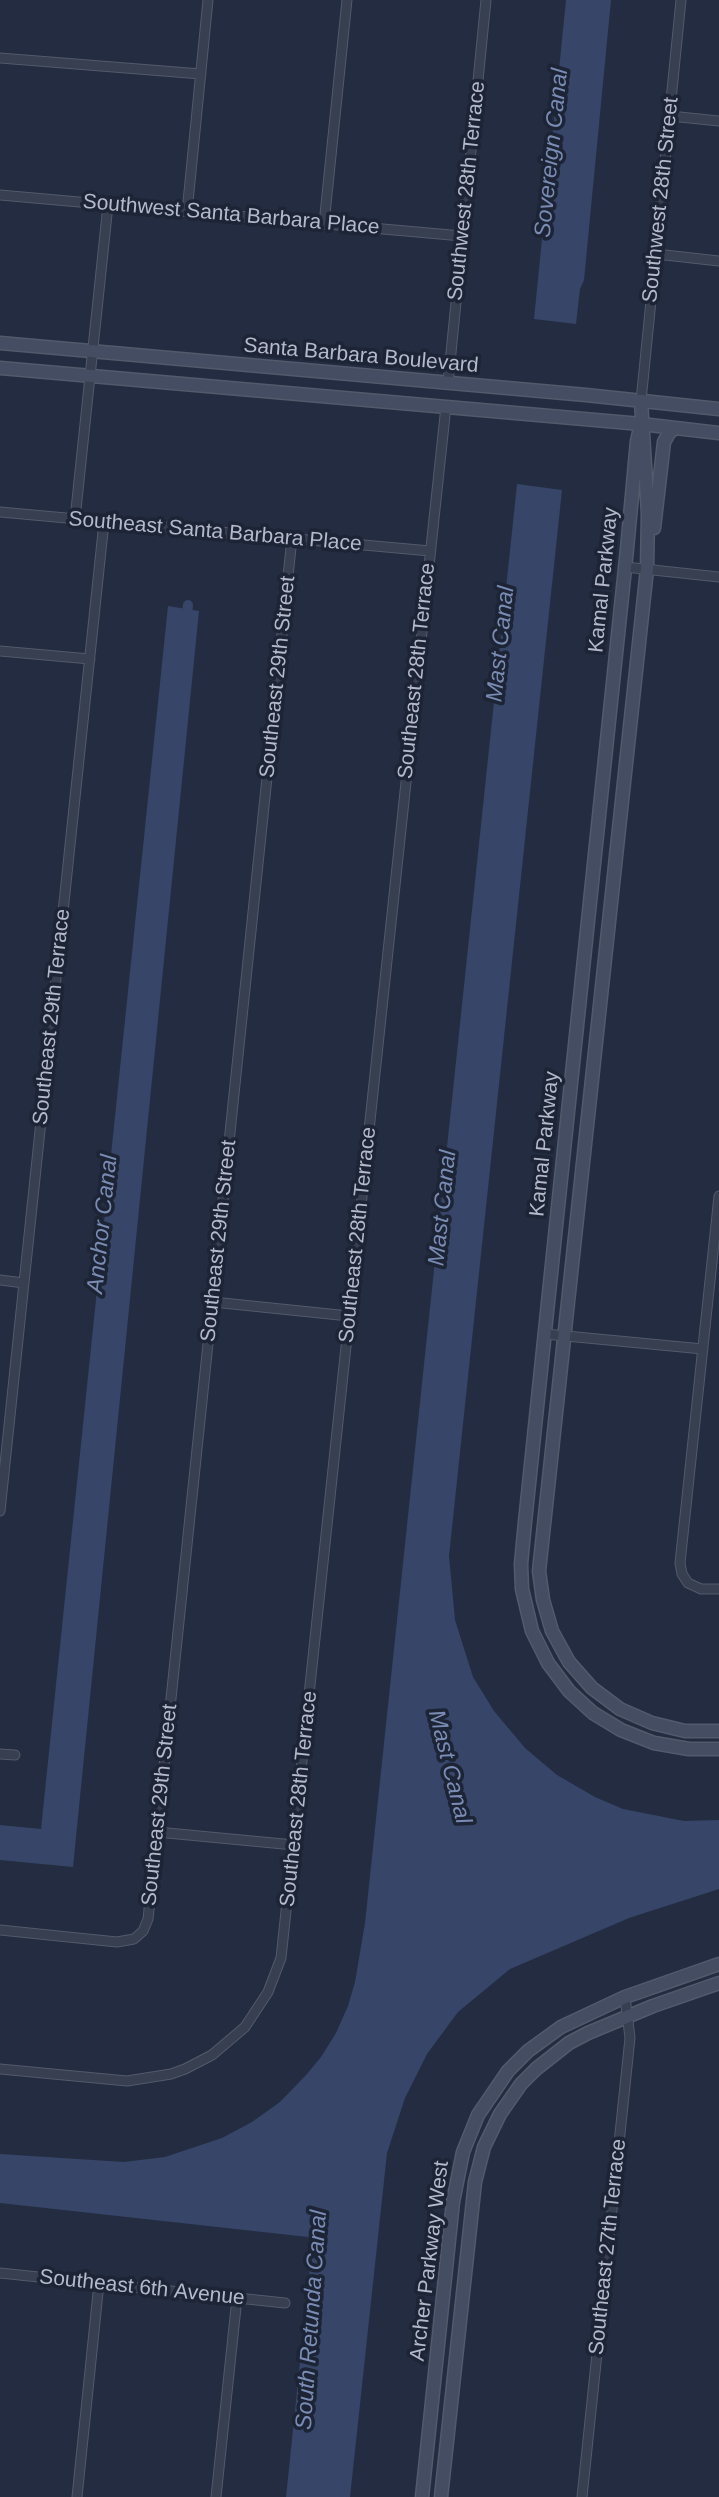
<!DOCTYPE html>
<style>
body{margin:0}
canvas{display:block;background:#232c40}
</style>
<canvas width="719" height="2497"></canvas>
<script>
const context = document.querySelector('canvas').getContext('2d');
context.lineJoin = 'round';
function fill(path, color) {
  context.fillStyle = color;
  context.fill(path, 'evenodd');
}
function poly(rows) {
  const path = new Path2D();
  for (const r of rows) {
    path.moveTo(r[0], r[1]);
    for (let i = 2; i < r.length; i += 2) path.lineTo(r[i], r[i + 1]);
  }
  return path;
}
function strokePath(path, color, width, dash) {
  context.strokeStyle = color;
  context.lineWidth = width;
  context.lineCap = dash ? 'butt' : 'round';
  context.setLineDash(dash || []);
  context.stroke(path);
}
function write(font, color, halo, rows, align = 'center') {
  context.font = font + ' Helvetica,sans-serif';
  context.lineWidth = 7;
  context.setLineDash([]);
  context.textBaseline = 'middle';
  context.strokeStyle = halo;
  context.fillStyle = color;
  for (const [text, x, y, turn = 0] of rows) {
    context.save();
    context.translate(x, y);
    context.rotate((+turn || 0) * Math.PI / 180);
    context.textAlign = isNaN(turn) ? turn : align;
    if (halo) context.strokeText(text, 0, 0);
    context.fillText(text, 0, 0);
    context.restore();
  }
}
const water = poly([
 [566,0,611,0,584,280,580,289,576,324,534,319],
 [517,484,562,490,449,1556,455,1620,473,1677,494,1711,525,1748,557,1775,595,1797,623,1809,684,1821,719,1820,719,1889,629,1918,510,1969,458,2012,427,2054,405,2098,387,2153,350,2497,286,2497,312,2247,308,2237,0,2203,0,2154,124,2162,165,2157,222,2138,252,2122,280,2102,307,2074,321,2057,336,2033,348,2006,355,1982,365,1923],
 [168,606,199,611,73,1867,0,1860,0,1825,41,1829]
]);
const canal = poly([
 [186,623,188,605]
]);
const street = poly([
 [0,58,201,74],
 [670,116,719,121],
 [0,195,462,236],
 [187,212,208,0],
 [324,224,347,0],
 [656,254,719,261],
 [448,383,486,0],
 [641,401,681,0],
 [0,512,430,551],
 [75,519,108,205],
 [625,567,719,577],
 [0,651,90,659],
 [719,1196,680,1563,682,1574,688,1583,701,1589,719,1589],
 [0,1280,24,1283],
 [213,1302,349,1316],
 [545,1334,703,1349],
 [0,1511,104,522],
 [0,1754,15,1755],
 [157,1832,294,1845],
 [0,1930,117,1942,134,1939,143,1931,148,1919,292,538],
 [0,2069,127,2081,171,2074,185,2069,212,2055,245,2027,268,1992,281,1958,446,406],
 [0,2273,285,2303],
 [77,2497,99,2283],
 [216,2497,237,2298],
 [582,2497,630,2038,625,1997]
]);
const secondary = poly([
 [0,343,586,395,719,409],
 [0,368,641,424,719,433],
 [641,401,648,514,647,569,539,1571,543,1600,552,1631,569,1662,592,1688,620,1709,652,1723,685,1731,719,1731],
 [641,424,637,441,627,549,525,1522,521,1564,522,1589,532,1631,548,1663,569,1691,593,1713,621,1730,654,1743,689,1749,719,1749],
 [654,528,664,442,669,433,675,428],
 [422,2497,453,2202,463,2152,478,2115,508,2071,528,2051,561,2027,625,1997,719,1964],
 [441,2497,475,2182,484,2147,500,2114,521,2084,536,2069,569,2043,588,2033,653,2006,719,1983]
]);
const streetNames = [
 ["Southwest 28th Terrace",467,191,-84],
 ["Southwest 28th Street",661,200,-84],
 ["Southwest Santa Barbara Place",231,215,5],
 ["Santa Barbara Boulevard",361,356,5],
 ["Southeast Santa Barbara Place",215,532,5],
 ["Kamal Parkway",604,580,-84],
 ["Southeast 28th Terrace",417,671,-84],
 ["Southeast 29th Street",278,677,-84],
 ["Southeast 29th Terrace",52,1017,-84],
 ["Kamal Parkway",545,1144,-84],
 ["Southeast 28th Terrace",358,1235,-84],
 ["Southeast 29th Street",219,1241,-84],
 ["Southeast 28th Terrace",299,1799,-84],
 ["Southeast 29th Street",160,1805,-84],
 ["Southeast 27th Terrace",608,2247,-84],
 ["Archer Parkway West",430,2261,-83],
 ["Southeast 6th Avenue",142,2288,6]
];
const waterNames = [
 ["Sovereign Canal",552,153,-84],
 ["Mast Canal",501,644,-84],
 ["Mast Canal",443,1208,-84],
 ["Anchor Canal",103,1224,-84],
 ["Mast Canal",449,1767,76],
 ["South Retunda Canal",312,2320,-86]
];
fill(water, '#364568');
strokePath(canal, '#364568', 10);
strokePath(street, '#525a6b', 11);
strokePath(secondary, '#525a6b', 15);
strokePath(street, '#373f50', 9);
strokePath(secondary, '#454d63', 12);
write('21px', '#b4bacb', '#1c2435', streetNames);
write('italic 23px', '#7a8cb4', '#1c2435', waterNames);
</script>
